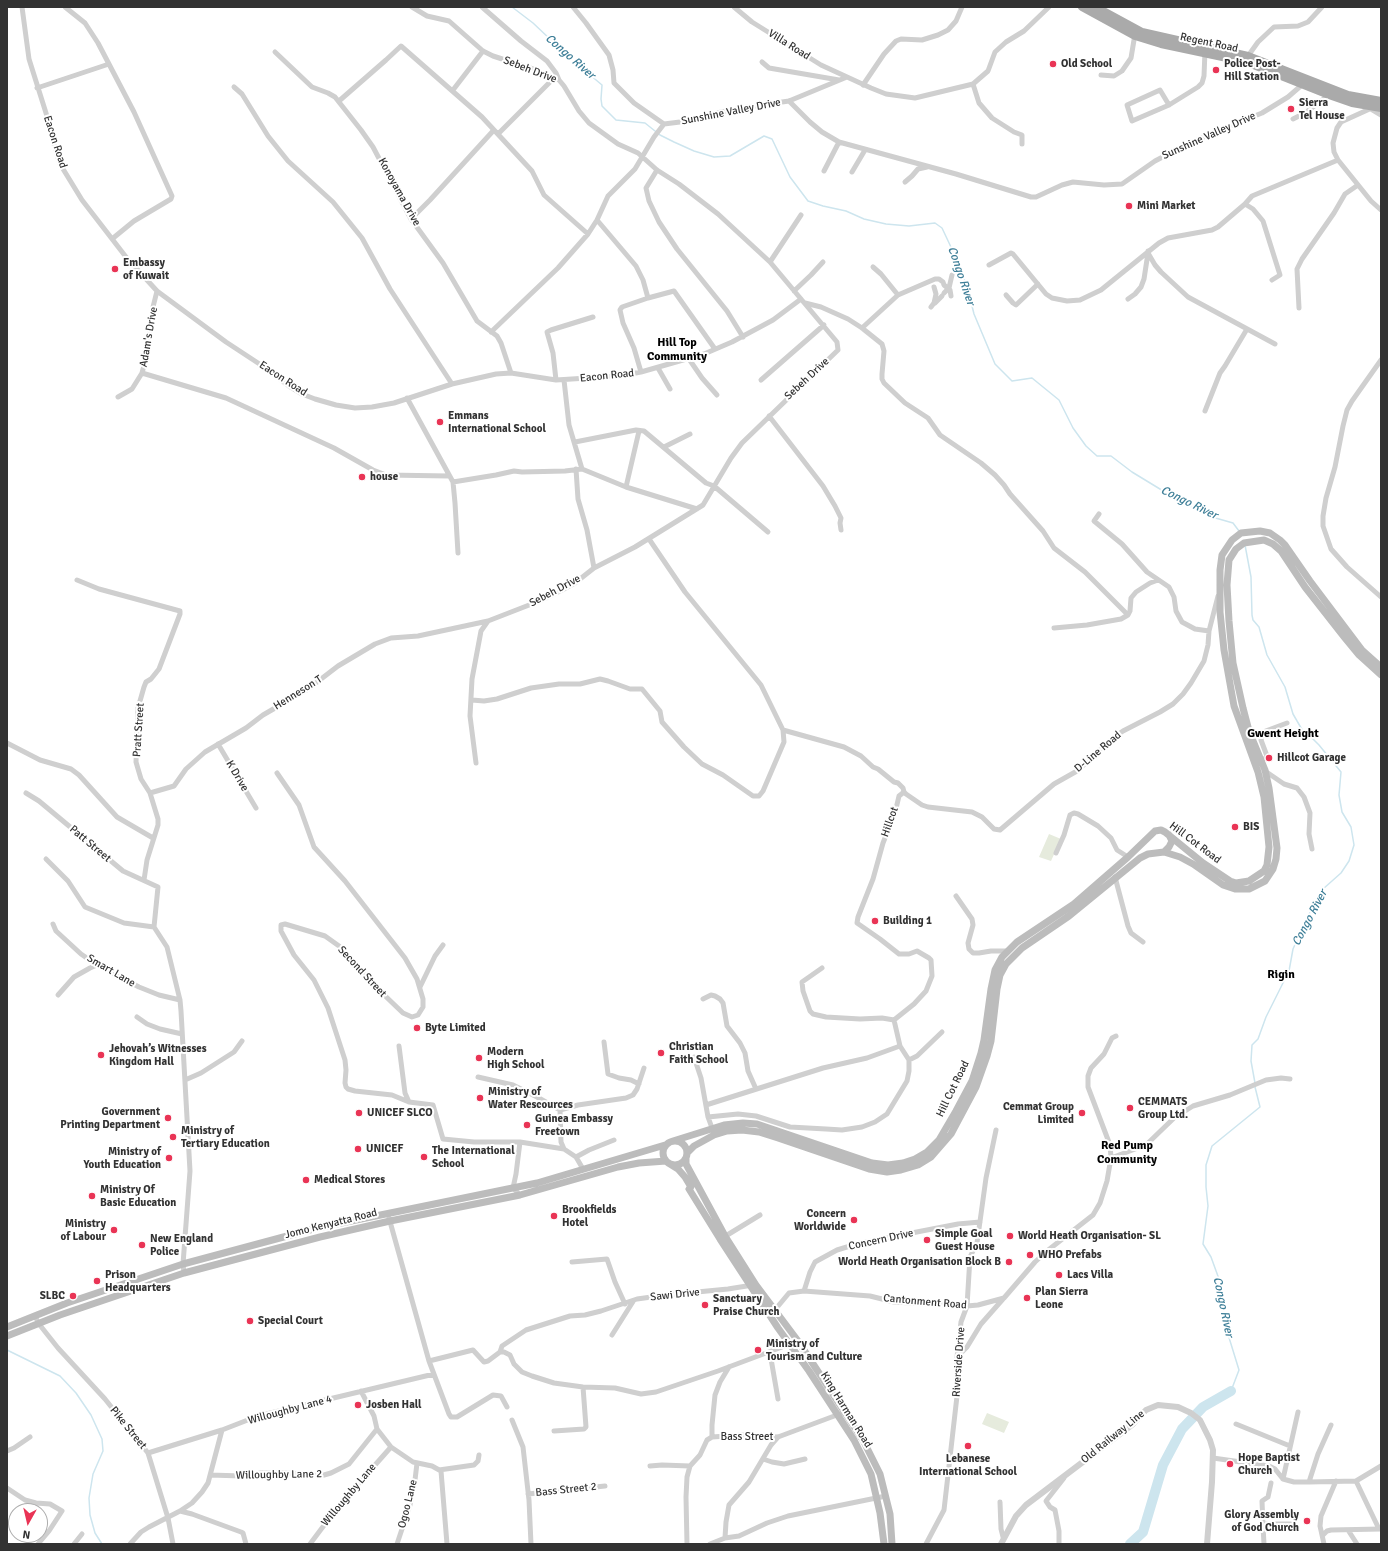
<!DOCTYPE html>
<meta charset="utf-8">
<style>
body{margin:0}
#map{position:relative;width:1388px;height:1551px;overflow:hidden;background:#fff;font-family:Signika,sans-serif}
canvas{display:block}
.frame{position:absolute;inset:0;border:8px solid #323232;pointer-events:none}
.north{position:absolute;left:8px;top:1503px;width:40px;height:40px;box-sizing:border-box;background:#fff;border:1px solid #adadad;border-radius:50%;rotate:188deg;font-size:11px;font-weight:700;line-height:16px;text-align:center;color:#323232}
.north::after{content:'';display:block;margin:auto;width:14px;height:18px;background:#e93455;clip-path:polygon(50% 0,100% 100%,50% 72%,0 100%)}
</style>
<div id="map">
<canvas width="1388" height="1551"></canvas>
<div class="frame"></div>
<div class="north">N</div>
</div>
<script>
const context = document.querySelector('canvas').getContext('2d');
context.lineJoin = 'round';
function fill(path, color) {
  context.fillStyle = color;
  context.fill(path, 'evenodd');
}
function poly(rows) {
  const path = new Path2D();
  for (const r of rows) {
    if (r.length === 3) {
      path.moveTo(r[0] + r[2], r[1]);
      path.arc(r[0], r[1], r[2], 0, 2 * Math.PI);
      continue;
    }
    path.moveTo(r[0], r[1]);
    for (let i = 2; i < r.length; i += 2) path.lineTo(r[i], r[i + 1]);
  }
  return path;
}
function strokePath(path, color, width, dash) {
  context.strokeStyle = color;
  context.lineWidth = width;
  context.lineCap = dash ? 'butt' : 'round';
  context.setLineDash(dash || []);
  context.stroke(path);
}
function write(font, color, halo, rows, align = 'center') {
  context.font = font + ' Signika,sans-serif';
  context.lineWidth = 4;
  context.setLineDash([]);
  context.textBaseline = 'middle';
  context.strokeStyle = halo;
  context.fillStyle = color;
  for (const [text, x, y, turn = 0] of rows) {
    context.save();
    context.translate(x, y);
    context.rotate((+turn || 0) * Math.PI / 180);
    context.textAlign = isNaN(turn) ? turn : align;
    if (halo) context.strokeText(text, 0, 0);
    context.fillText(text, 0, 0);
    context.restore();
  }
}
const green = poly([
 [1049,834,1061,839,1051,861,1039,857],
 [987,1413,1009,1422,1004,1433,982,1424]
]);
const stream = poly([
 [512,7,533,23,570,58,602,85,601,99,602,106,616,120,645,123,660,135,674,142,694,151,714,157,730,156,764,136,772,139,790,177,808,201,823,206,846,211,864,219,886,224,909,226,935,223,942,228,950,245,967,286,974,314,995,364,1012,381,1032,378,1059,400,1073,428,1086,446,1097,456,1111,456,1132,472,1178,500,1212,517,1233,523,1239,531],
 [1245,545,1251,577,1252,615,1253,620,1259,627,1267,655,1285,687,1293,714,1304,733,1312,738,1319,745,1341,772,1339,795,1342,812,1351,827,1354,845,1349,861,1341,873,1323,889,1307,918,1293,949,1289,971,1266,1017,1258,1039,1252,1045,1251,1061,1255,1083],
 [7,1350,60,1376,76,1393,91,1415,102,1439,103,1451,93,1474,89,1498,90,1515,95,1533,102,1544],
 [1231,1391,1239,1370,1227,1331,1219,1279,1211,1257,1203,1244,1208,1206,1206,1187,1206,1165,1212,1146,1260,1107,1255,1087]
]);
const river = poly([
 [1130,1544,1143,1532,1163,1465,1182,1429,1203,1407,1231,1391]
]);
const minor = poly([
 [22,7,29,59,46,113,54,144,60,164,82,200,126,257,157,291,226,342,261,365,289,386,302,394,315,399,336,405,355,408,372,407,394,403,452,384,496,374,511,373,556,380,619,376,641,372,704,354,732,342,773,320,801,299],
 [65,7,85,23,98,43,134,112,172,196,171,199,134,221,112,239],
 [412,7,427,16,449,21,483,51,493,56,533,69,559,80,564,86,579,111,589,123,618,144,638,153,657,170,679,184,718,214,770,262,837,342,838,350,742,443,731,458,703,505,635,547,594,568,575,583,564,589,542,600,488,621,481,631,472,679,470,716,476,763],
 [482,7,521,41,547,61,556,73,559,80],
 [573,7,586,23,609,55,613,70,614,83,634,103,664,124],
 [734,7,752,22,821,65,871,88,886,94,915,98,973,84,988,71,995,52,1006,42,1024,31,1049,7],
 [275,52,312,87,328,93,335,97,361,130,373,147,411,219,443,263,477,321,497,336,501,343,511,373],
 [1248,56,1258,42,1274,27,1298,26,1308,22,1322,7],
 [762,62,769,68,839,80],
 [1101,75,1114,76,1122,71,1131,58,1135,34],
 [973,84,979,103,992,118,1014,132,1022,135,1022,144],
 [863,85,884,54,896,41,901,39,922,40,938,35,948,30,956,21,962,7],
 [234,87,242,94,268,136,288,161,333,202,362,238,390,289,452,384],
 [37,88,109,64],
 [453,90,483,51],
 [339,101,386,60,401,46,482,117,532,171,544,195,588,234],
 [789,101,810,122,822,132,839,142,956,174,1031,197,1036,197,1062,185,1073,182,1104,185,1122,184,1155,161,1174,151,1210,134,1262,113,1288,97,1303,84],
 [1169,105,1160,90,1127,105,1132,121,1169,105,1198,87,1202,83,1204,76,1205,51],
 [1374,107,1341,122,1337,128,1333,143,1334,152,1338,160,1371,201,1381,210],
 [1371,109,1381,115],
 [1293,119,1305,113,1329,95],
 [498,134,554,78],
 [657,170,646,188,649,201,659,222,677,249,727,311,743,337],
 [824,171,839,142],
 [852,172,865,150],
 [905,182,912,176,918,169,927,167],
 [1245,204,1253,209,1263,221,1280,275,1272,280],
 [411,219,430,200,493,131],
 [597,220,636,266,643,280,648,298],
 [1148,251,1148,253,1155,265,1161,272,1188,297,1275,344],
 [770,262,801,215],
 [989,265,1011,253,1013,254,1046,294,1052,298,1067,301,1080,300,1101,290,1159,243,1168,238,1212,230,1218,227,1245,204,1252,196,1338,160],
 [873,267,881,274,898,295],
 [794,291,811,275,823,262],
 [944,293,949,288,952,275],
 [1006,295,1013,303,1016,305,1038,284],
 [1128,299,1135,294,1141,287,1144,279,1148,253],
 [805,303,821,307,848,319,862,328,882,344,884,351,882,374,882,379,884,383,905,403,928,418,940,435,981,463,995,475,1004,485,1010,494,1043,531,1054,548,1085,572,1128,615],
 [935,303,942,296],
 [931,307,934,303,936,294,934,287],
 [1299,308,1297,269,1302,259,1334,213,1345,194,1358,185],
 [862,328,898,295,935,279,939,279,943,282,944,285,950,290,951,296],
 [491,332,558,268,588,234,597,220,608,196,635,169,654,137,664,124,696,120,721,112,748,107,789,101,847,77],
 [689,359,702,378,717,395],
 [1381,360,1352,401,1347,410,1343,426,1335,467,1326,498,1323,516,1323,526,1331,549,1347,567,1381,597],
 [658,368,670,389],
 [641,372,634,348,623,323,620,310,622,307,648,298,674,291,715,349],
 [142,373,226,398,334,448,373,470,386,475,449,476],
 [556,380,553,353,547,332,551,330,593,317],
 [564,380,569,425,582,469,626,487,697,509],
 [761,380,824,325],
 [118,397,132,389,142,373,146,358,153,307,157,291],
 [407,398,453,482,455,503,458,553],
 [1205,411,1220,373,1225,366,1247,329],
 [769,416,823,486,835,506,841,518,840,523,841,530],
 [575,442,636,430,644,431,706,483,714,486,768,532],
 [664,447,690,434],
 [576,469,578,499,587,530,594,568],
 [453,482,496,475,514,471,522,472,565,471,582,469],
 [626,487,639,431],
 [1099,514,1094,521,1122,544,1147,572,1169,587,1174,597,1176,611,1182,622,1195,629,1209,631,1218,596],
 [77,580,99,589,180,611,180,614,159,669,151,679,146,682,144,687,138,708,136,762,141,779,150,793,158,819,158,825,147,860,144,880],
 [1054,628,1087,625,1121,619,1128,615,1130,611,1131,598,1136,592,1150,583,1158,580],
 [472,700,484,701,497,699,531,688,559,684,580,684,600,679,608,681,630,689,642,689,660,711,662,722,684,747,702,764,723,775,753,796,759,796,763,791,784,742,783,730,761,685,685,592,649,539],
 [783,730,844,747,861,756,873,767,878,769,894,782,898,783,903,788,904,792],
 [7,743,40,760,71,769,79,775,117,817,153,838],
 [218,744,256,808],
 [1261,760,1266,758,1267,756,1261,740,1263,732,1287,723],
 [1265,771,1284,784,1297,788,1304,797,1310,813,1309,834,1312,849],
 [277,773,299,805,314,847,345,881,405,958,417,979,423,999,423,1007,418,1015,412,1017,403,1013,380,991,339,946,325,936,285,924,281,925,281,931,294,955,314,980,328,1008,345,1060,346,1070,345,1083,346,1087,348,1089,355,1091,392,1095,409,1102,433,1105,443,1139,474,1142,520,1142,564,1149],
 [26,793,39,801,123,871,158,887,154,927,167,947,180,1000,181,1011,190,1171,183,1264,184,1273],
 [150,793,174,786,186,769,205,752,246,728,263,715,308,689,338,666,375,644,391,638,418,636,488,621],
 [1056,853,1064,835,1070,815,1074,813,1078,814,1098,826,1111,838,1117,850,1128,857],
 [46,859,68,881,85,907,124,923,154,927],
 [1115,877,1128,926,1131,933,1143,942],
 [956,896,972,919,973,925,968,943,969,949,973,953,979,953,991,951,1007,951],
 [53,924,56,931,81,954,97,965,139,987,159,995,180,1000],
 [822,968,802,982,803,991,810,1011,813,1014,826,1017,860,1019,882,1018,894,1020],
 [420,987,435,956,443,945],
 [58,995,74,977,90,968,97,965],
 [703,999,711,995,715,996,720,999,723,1003,727,1026,740,1043,745,1053,748,1071,756,1089],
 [137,1017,147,1024,160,1029,182,1034],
 [894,1020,914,1004,926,991,932,976,931,960,929,958,917,951,909,954,899,954,880,939,857,923,858,917,873,879,883,843,895,813,899,796,904,792,906,794,922,805,928,807,972,812,982,817,994,829,1000,830,1054,784,1077,771,1113,738,1123,731,1160,712,1173,704,1183,694,1191,683,1204,661,1208,645,1209,631],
 [604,1042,608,1074,619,1078,631,1080,639,1084],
 [399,1046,405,1093,409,1102],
 [694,1057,701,1078,708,1117,712,1128],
 [909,1060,917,1056,942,1032],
 [478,1077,513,1085,537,1097,560,1110,561,1142,564,1149,576,1157,583,1169],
 [185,1080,201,1073,234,1052,242,1041],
 [706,1105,823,1068,867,1058,900,1046],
 [560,1110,578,1105,626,1098,633,1095,637,1089,644,1068],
 [708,1117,738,1114,756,1116,790,1127,826,1129,842,1130,862,1127,875,1122,887,1114,907,1081,909,1071,909,1060,900,1046,894,1020],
 [520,1142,516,1174,513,1188,520,1195],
 [576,1157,589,1150,614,1140],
 [1111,1158,1146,1145,1174,1118,1193,1106,1230,1095,1266,1080,1281,1078,1290,1079],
 [389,1218,429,1361,449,1414,451,1417,457,1417,493,1395,501,1396,507,1407],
 [724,1237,760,1215],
 [572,1262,607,1259,615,1282,625,1304],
 [804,1291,810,1272,815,1262,837,1250,860,1243,958,1224,980,1222],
 [774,1311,789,1293,804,1291,870,1296,894,1302,967,1306,978,1305,1004,1298,1035,1262,1047,1251,1093,1215,1100,1203,1107,1181,1111,1158,1110,1145,1088,1087,1088,1076,1091,1068,1104,1054,1112,1038,1116,1036],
 [35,1316,39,1324,58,1348,105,1399,148,1453,168,1518,173,1544],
 [612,1335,634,1300,637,1299,666,1295,728,1289,753,1285],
 [500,1352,502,1346,526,1330,570,1316,585,1315,601,1311,634,1300],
 [770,1353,778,1399],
 [957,1357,967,1347,981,1324,1003,1299],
 [429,1361,473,1350,484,1362,488,1361,500,1352,504,1352,510,1355,514,1364,522,1372,532,1376,554,1383,583,1387,615,1388,641,1394,656,1392,718,1371,798,1341],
 [361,1391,374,1416,377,1429,391,1447,413,1462,432,1466,441,1471,447,1544],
 [512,1420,523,1447,529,1500,531,1544],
 [1236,1424,1290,1446],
 [554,1431,584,1429,586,1427,583,1387],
 [712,1437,712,1425,715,1395,720,1382,729,1367],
 [7,1451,14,1448,30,1437],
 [148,1453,222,1430,258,1416,434,1374],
 [1213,1458,1269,1466,1275,1469,1283,1479,1294,1482,1309,1482,1356,1481,1381,1466],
 [763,1459,772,1462,784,1464,805,1459],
 [650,1466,662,1465,690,1466],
 [439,1470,474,1465,478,1461,479,1455],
 [210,1475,242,1476,261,1473,287,1473,324,1475,331,1473,349,1464,377,1429],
 [1283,1479,1298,1412],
 [1356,1481,1379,1529],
 [1309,1482,1318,1454,1331,1425],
 [7,1488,25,1500,36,1503,50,1504,62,1511,49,1531,38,1544],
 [528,1494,605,1486],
 [1000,1502,1001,1529,1003,1537],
 [180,1511,192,1514,241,1532,243,1533,246,1544],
 [1263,1526,1262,1501,1268,1497,1271,1483],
 [1348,1530,1357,1544],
 [1323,1535,1327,1531,1331,1530,1381,1529],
 [725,1538,726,1522,729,1505,749,1482,771,1445,778,1437],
 [74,1544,82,1534],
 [130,1544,141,1532,149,1527,180,1511,192,1503,202,1492,208,1483,222,1430],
 [310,1544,337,1508,391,1447],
 [397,1544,410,1505,415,1480,417,1463],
 [687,1544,686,1497,687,1477,690,1466,700,1455,707,1440,712,1437,742,1435,778,1437,845,1412],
 [710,1544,725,1538,739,1536,767,1523,788,1516,886,1496],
 [926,1544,944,1510,957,1396,957,1357,961,1322,967,1306,970,1257,977,1243,986,1178,996,1130],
 [1059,1544,1059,1531,1055,1510,1050,1507,1046,1501,1064,1478],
 [1264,1544,1263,1526,1266,1524,1293,1524],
 [1324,1544,1320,1526,1321,1516,1336,1481]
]);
const tertiary = poly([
 [1001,1544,1016,1516,1026,1505,1133,1424,1146,1410,1158,1405,1178,1407,1191,1413,1200,1420,1210,1440,1213,1450,1212,1482,1207,1544]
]);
const secondary = poly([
 [1164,852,1169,847,1172,841,1169,835],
 [673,1141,724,1125,743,1123,757,1124,872,1163,888,1165,903,1163,915,1159,927,1152,939,1140,956,1111,972,1081,981,1053,984,1040,991,989,995,970,1002,957,1017,942,1074,904,1128,857,1155,831,1161,830,1165,832,1203,863,1230,881,1236,883,1249,881,1264,871,1267,865,1269,847,1264,797,1258,772,1234,706,1224,650,1220,612,1220,570,1222,555,1232,540,1241,533,1260,531,1270,533,1280,540,1285,545,1310,581,1362,650,1381,667],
 [675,1153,12],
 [687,1153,694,1146,714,1135,727,1131,742,1130,759,1132,778,1138,869,1169,887,1172,901,1170,918,1165,931,1157,951,1134,976,1087,987,1056,991,1041,997,989,1000,975,1006,964,1022,948,1069,916,1140,858,1148,854,1164,852,1180,857,1193,864,1223,885,1235,889,1249,889,1265,881,1273,869,1276,859,1277,848,1269,788,1265,770,1249,731,1243,708,1233,663,1229,621,1227,585,1229,560,1236,549,1244,543,1264,540,1273,544,1281,551,1305,587,1345,638,1359,655,1381,675],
 [686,1159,686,1164,725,1236,756,1285,798,1341,863,1440,880,1474,890,1514,892,1544],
 [670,1164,678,1169,685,1177,691,1187,689,1189,720,1239,778,1328,809,1371,854,1440,871,1474,880,1513,884,1544],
 [7,1327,67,1303,183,1264,317,1228,537,1183,665,1145],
 [7,1336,60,1315,184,1273,320,1237,390,1221,520,1195,618,1167,639,1163,666,1161]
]);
const primary = poly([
 [1082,7,1135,36,1161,44,1246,62,1329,95,1352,103,1381,108],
 [1096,7,1142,32,1248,56,1348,95,1381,101]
]);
const markers = [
 [1053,64,4,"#e93455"],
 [1216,70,4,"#e93455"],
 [1291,109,4,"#e93455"],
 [1129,206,4,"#e93455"],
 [115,269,4,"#e93455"],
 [440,422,4,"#e93455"],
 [362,477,4,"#e93455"],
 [1269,758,4,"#e93455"],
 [1235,827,4,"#e93455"],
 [875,921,4,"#e93455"],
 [417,1028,4,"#e93455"],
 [661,1053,4,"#e93455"],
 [101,1055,4,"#e93455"],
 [479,1058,4,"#e93455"],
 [480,1098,4,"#e93455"],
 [1130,1108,4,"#e93455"],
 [359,1113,4,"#e93455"],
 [1082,1113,4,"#e93455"],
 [168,1118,4,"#e93455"],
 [527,1125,4,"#e93455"],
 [173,1137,4,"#e93455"],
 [358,1149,4,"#e93455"],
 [424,1157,4,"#e93455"],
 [169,1158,4,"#e93455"],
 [306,1180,4,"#e93455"],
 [92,1196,4,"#e93455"],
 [554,1216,4,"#e93455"],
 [854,1220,4,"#e93455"],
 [114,1230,4,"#e93455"],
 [1010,1236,4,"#e93455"],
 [927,1240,4,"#e93455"],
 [142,1245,4,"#e93455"],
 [1030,1255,4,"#e93455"],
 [1009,1262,4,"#e93455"],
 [1059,1275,4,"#e93455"],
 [97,1281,4,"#e93455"],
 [73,1296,4,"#e93455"],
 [1027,1298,4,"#e93455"],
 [705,1305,4,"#e93455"],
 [250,1321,4,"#e93455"],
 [758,1350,4,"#e93455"],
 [358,1405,4,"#e93455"],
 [968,1446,4,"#e93455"],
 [1230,1464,4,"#e93455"],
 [1307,1521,4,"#e93455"]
];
const streetNames = [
 ["Regent Road",1209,43,12],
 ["Villa Road",789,45,32],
 ["Sebeh Drive",530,70,21],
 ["Sunshine Valley Drive",731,112,-11],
 ["Sunshine Valley Drive",1209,136,-24],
 ["Eacon Road",55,142,72],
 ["Konoyama Drive",399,192,61],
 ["Adam's Drive",149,337,-80],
 ["Eacon Road",607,376,-6],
 ["Eacon Road",283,379,33],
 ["Sebeh Drive",807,379,-43],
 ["Sebeh Drive",555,591,-28],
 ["Henneson T",298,693,-32],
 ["Pratt Street",139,730,-86],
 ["D-Line Road",1098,752,-40],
 ["K Drive",237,776,60],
 ["Hillcot",890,822,-70],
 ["Hill Cot Road",1195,843,37],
 ["Patt Street",90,844,40],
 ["Smart Lane",111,971,30],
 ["Second Street",362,972,47],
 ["Hill Cot Road",953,1089,-64],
 ["Jomo Kenyatta Road",331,1224,-14],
 ["Concern Drive",881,1240,-12],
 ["Sawi Drive",675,1295,-6],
 ["Cantonment Road",925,1302,5],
 ["Riverside Drive",959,1362,-86],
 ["Willoughby Lane 4",290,1410,-15],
 ["King Harman Road",846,1410,58],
 ["Pike Street",128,1428,51],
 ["Bass Street",747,1437],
 ["Old Railway Line",1113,1437,-39],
 ["Willoughby Lane 2",279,1475,-1],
 ["Bass Street 2",566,1490,-6],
 ["Willoughby Lane",349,1495,-50],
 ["Ogoo Lane",408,1504,-76]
];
const poiNames = [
 ["Old School",1061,64],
 ["Police Post-",1224,64],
 ["Hill Station",1224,77],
 ["Sierra",1299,103],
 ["Tel House",1299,116],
 ["Mini Market",1137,206],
 ["Embassy",123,263],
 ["of Kuwait",123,276],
 ["Emmans",448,416],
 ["International School",448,429],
 ["house",370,477],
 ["Hillcot Garage",1277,758],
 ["BIS",1243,827],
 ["Building 1",883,921],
 ["Byte Limited",425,1028],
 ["Christian",669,1047],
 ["Faith School",669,1060],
 ["Jehovah’s Witnesses",109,1049],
 ["Kingdom Hall",109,1062],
 ["Modern",487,1052],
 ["High School",487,1065],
 ["Ministry of",488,1092],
 ["Water Rescources",488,1105],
 ["CEMMATS",1138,1102],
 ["Group Ltd.",1138,1115],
 ["Cemmat Group",1074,1107,"right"],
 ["Limited",1074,1120,"right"],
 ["Government",160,1112,"right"],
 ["Printing Department",160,1125,"right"],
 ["UNICEF SLCO",367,1113],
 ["Guinea Embassy",535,1119],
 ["Freetown",535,1132],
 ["Ministry of",181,1131],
 ["Tertiary Education",181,1144],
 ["UNICEF",366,1149],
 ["The International",432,1151],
 ["School",432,1164],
 ["Ministry of",161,1152,"right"],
 ["Youth Education",161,1165,"right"],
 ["Medical Stores",314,1180],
 ["Ministry Of",100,1190],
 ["Basic Education",100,1203],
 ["Brookfields",562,1210],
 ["Hotel",562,1223],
 ["Concern",846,1214,"right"],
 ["Worldwide",846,1227,"right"],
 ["Ministry",106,1224,"right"],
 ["of Labour",106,1237,"right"],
 ["Simple Goal",935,1234],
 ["Guest House",935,1247],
 ["World Heath Organisation- SL",1018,1236],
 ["New England",150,1239],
 ["Police",150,1252],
 ["WHO Prefabs",1038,1255],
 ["World Heath Organisation Block B",1001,1262,"right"],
 ["Prison",105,1275],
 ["Headquarters",105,1288],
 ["Lacs Villa",1067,1275],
 ["Plan Sierra",1035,1292],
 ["Leone",1035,1305],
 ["SLBC",65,1296,"right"],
 ["Sanctuary",713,1299],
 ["Praise Church",713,1312],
 ["Special Court",258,1321],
 ["Ministry of",766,1344],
 ["Tourism and Culture",766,1357],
 ["Josben Hall",366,1405],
 ["Hope Baptist",1238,1458],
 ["Church",1238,1471],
 ["Lebanese",968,1459,"center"],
 ["International School",968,1472,"center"],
 ["Glory Assembly",1299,1515,"right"],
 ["of God Church",1299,1528,"right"]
];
const waterNames = [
 ["Congo River",570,57,41],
 ["Congo River",961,276,71],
 ["Congo River",1189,503,26],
 ["Congo River",1310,918,-62],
 ["Congo River",1223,1307,78]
];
const neighbourhoodNames = [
 ["Hill Top",677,343],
 ["Community",677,357],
 ["Gwent Height",1283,734],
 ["Rigin",1281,975],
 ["Red Pump",1127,1146],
 ["Community",1127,1160]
];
fill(green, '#e6ebdd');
strokePath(stream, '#cde5ee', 1.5);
strokePath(river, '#cde5ee', 10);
strokePath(minor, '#cfcfcf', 5);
strokePath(tertiary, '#cfcfcf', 6);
strokePath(secondary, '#bcbcbc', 7);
strokePath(primary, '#aaa', 8);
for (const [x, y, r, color] of markers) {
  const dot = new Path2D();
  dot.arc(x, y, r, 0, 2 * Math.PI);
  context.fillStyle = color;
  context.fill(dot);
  strokePath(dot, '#fff', 1.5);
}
write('11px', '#323232', '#fff', streetNames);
write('bold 11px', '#323232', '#fff', poiNames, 'left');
write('italic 12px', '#3d7e97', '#fff', waterNames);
write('bold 12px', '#000', '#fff', neighbourhoodNames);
</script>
